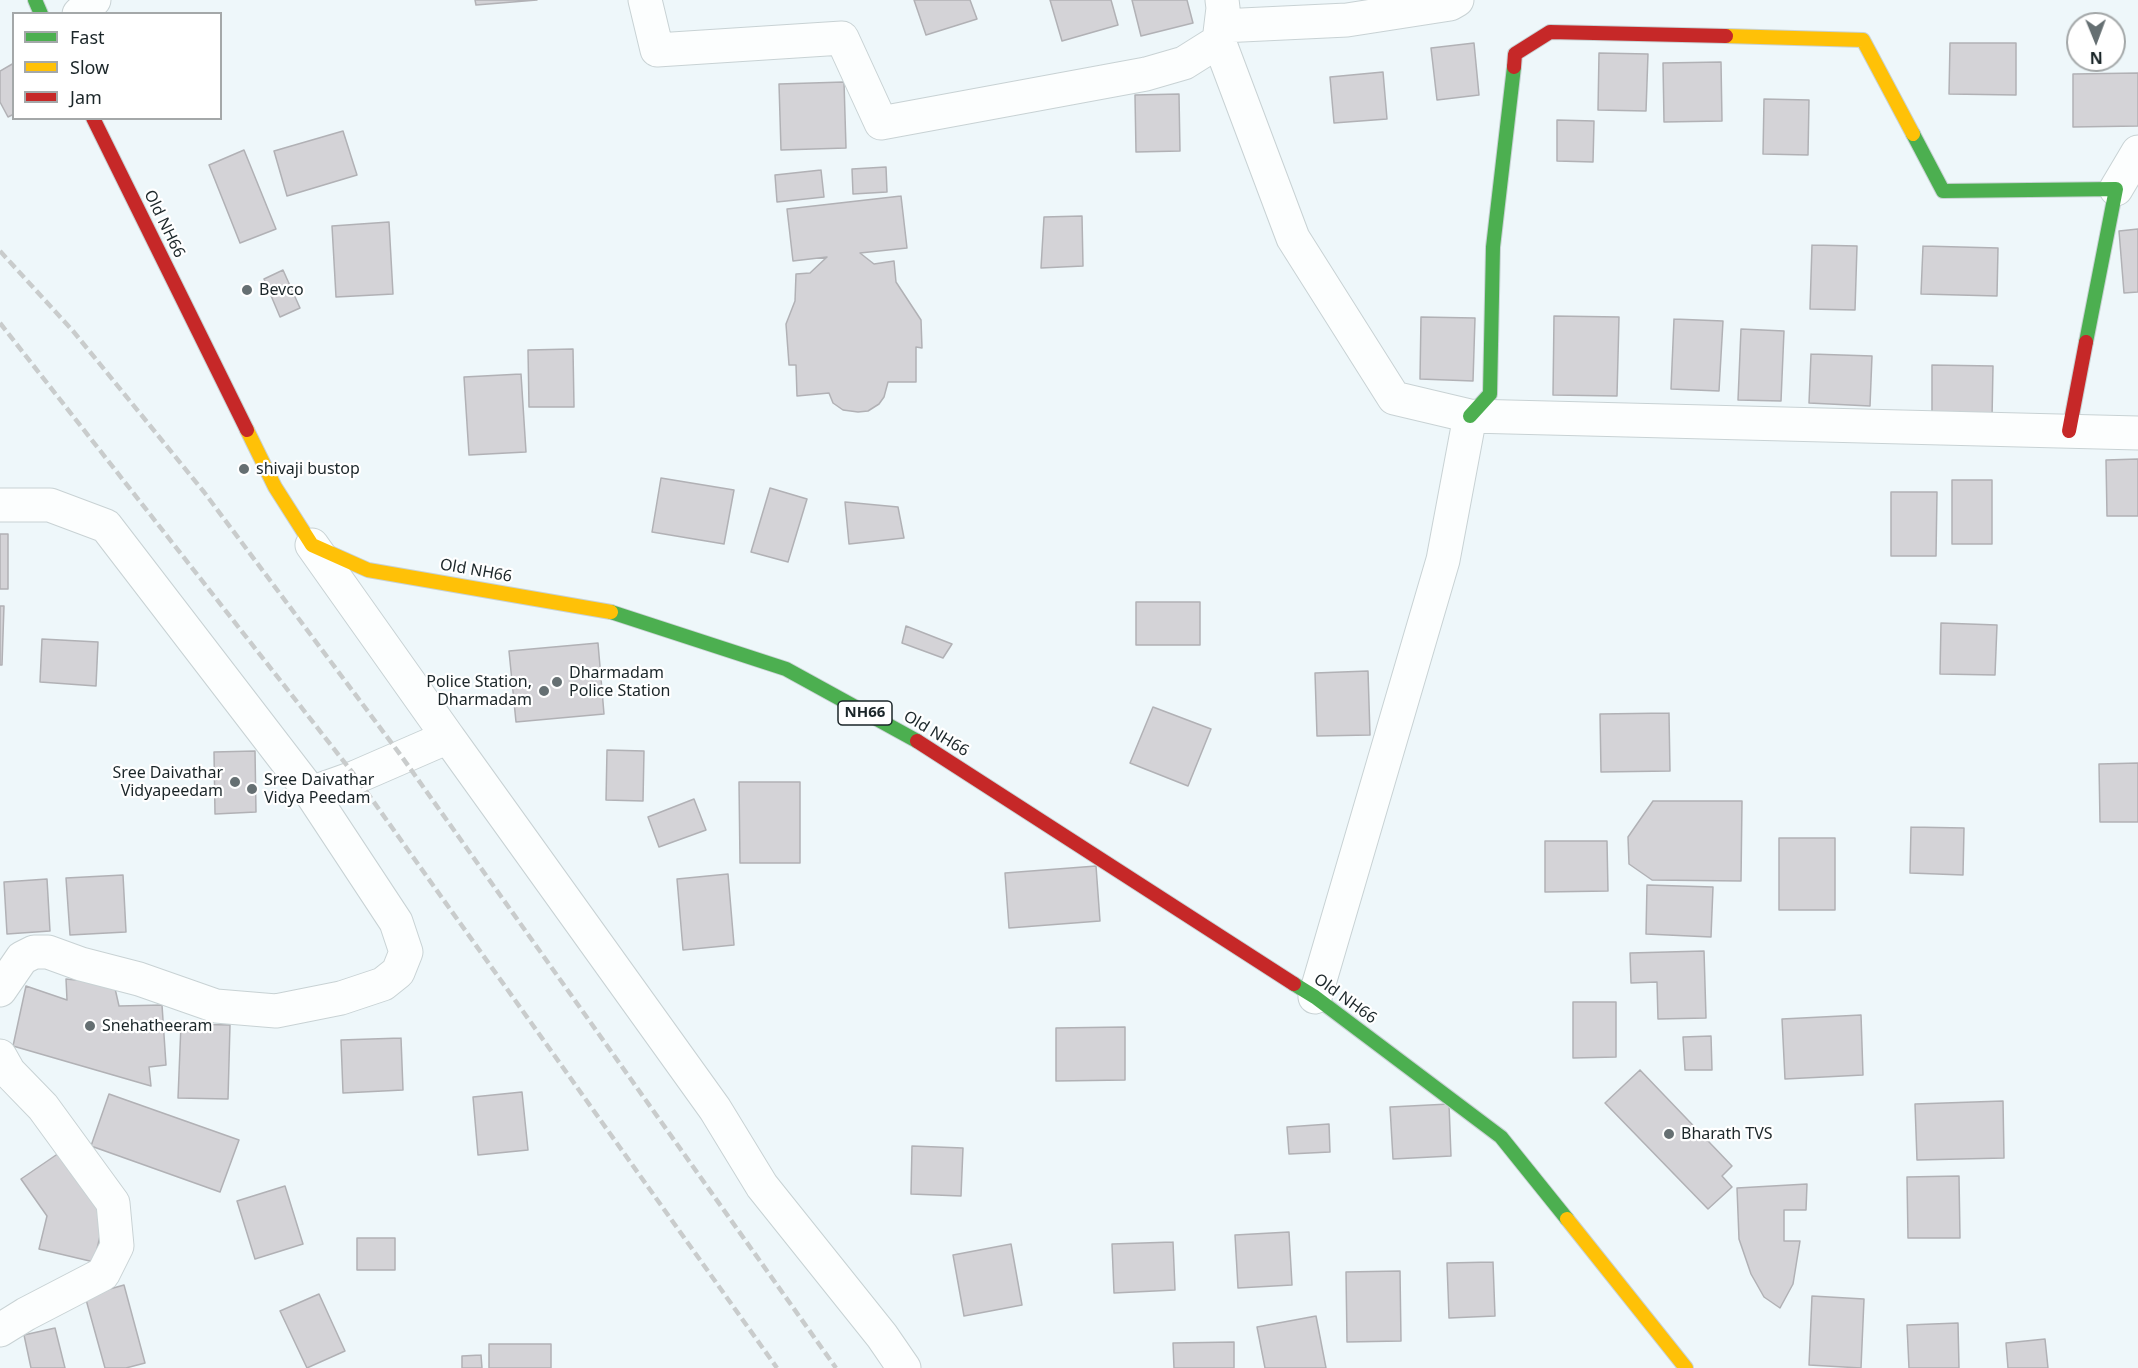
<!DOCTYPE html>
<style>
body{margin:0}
#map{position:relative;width:2138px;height:1368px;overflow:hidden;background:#eef7fa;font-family:"Noto Sans",sans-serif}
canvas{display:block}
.legend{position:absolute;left:12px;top:12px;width:210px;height:108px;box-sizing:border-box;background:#fff;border:2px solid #a4a8a9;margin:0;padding:8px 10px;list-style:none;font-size:18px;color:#1b2629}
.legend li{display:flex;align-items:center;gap:12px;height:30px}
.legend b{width:30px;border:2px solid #a4a8a9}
.north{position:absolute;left:2066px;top:12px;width:60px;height:60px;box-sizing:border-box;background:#fff;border:2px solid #a4a8a9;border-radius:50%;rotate:179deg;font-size:16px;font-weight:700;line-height:24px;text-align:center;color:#1b2629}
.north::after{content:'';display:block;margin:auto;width:21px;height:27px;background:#656f72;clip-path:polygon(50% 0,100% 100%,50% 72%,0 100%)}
</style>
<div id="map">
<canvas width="2138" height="1368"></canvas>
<ul class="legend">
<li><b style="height:8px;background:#4caf50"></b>Fast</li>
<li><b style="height:8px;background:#ffc107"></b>Slow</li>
<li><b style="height:8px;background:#c62828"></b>Jam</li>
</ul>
<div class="north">N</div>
</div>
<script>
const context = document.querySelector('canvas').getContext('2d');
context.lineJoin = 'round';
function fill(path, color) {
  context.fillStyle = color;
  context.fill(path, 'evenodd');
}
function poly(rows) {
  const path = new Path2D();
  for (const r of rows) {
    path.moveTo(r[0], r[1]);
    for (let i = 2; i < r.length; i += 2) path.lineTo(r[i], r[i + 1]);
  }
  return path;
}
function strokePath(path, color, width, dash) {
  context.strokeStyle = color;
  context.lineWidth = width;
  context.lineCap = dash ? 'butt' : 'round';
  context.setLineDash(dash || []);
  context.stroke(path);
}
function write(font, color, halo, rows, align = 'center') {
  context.font = font + ' "Noto Sans",sans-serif';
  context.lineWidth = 4.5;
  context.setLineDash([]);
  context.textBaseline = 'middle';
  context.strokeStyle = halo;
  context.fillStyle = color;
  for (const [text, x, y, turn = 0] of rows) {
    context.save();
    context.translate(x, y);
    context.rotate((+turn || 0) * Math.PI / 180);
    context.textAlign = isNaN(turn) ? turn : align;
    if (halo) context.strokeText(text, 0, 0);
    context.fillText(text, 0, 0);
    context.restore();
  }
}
const building = poly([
 [475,0,537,0,476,5,475,0],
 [914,0,970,0,977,19,926,35,914,0],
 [1050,0,1111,0,1118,25,1062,41,1050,0],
 [1132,0,1187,0,1193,23,1141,36,1132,0],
 [1474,43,1479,95,1437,100,1431,48,1474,43],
 [1950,43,2016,43,2016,95,1949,94,1950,43],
 [1599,53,1648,54,1646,111,1598,110,1599,53],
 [1721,62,1722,121,1664,122,1663,63,1721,62],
 [14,63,14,114,8,117,0,102,0,71,14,63],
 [1383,72,1387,119,1334,123,1330,77,1383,72],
 [2138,73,2138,126,2073,127,2073,74,2138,73],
 [844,82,846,148,781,150,779,84,844,82],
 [1179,94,1180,151,1136,152,1135,95,1179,94],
 [1764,99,1809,100,1808,155,1763,154,1764,99],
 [1557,120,1594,121,1593,162,1557,161,1557,120],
 [343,131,357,175,287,196,274,151,343,131],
 [244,150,276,229,240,243,209,165,244,150],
 [886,167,887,192,853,194,852,169,886,167],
 [821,170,824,197,777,202,775,175,821,170],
 [901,196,907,248,860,253,874,264,894,261,896,282,921,320,922,348,916,347,916,382,888,382,884,397,879,404,868,411,858,412,843,410,833,403,829,393,797,396,796,365,789,365,786,324,795,301,796,274,810,273,827,257,793,261,787,209,901,196],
 [1082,216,1083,266,1041,268,1044,217,1082,216],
 [389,222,393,294,336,297,332,226,389,222],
 [2138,229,2138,292,2124,293,2119,231,2138,229],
 [1812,245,1857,246,1855,310,1810,309,1812,245],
 [1923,246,1998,248,1997,296,1921,294,1923,246],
 [283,270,300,308,280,317,264,279,283,270],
 [1554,316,1619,317,1617,396,1553,395,1554,316],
 [1421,317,1475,318,1473,381,1420,379,1421,317],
 [1674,319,1723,321,1719,391,1671,389,1674,319],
 [1741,329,1784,331,1781,401,1738,400,1741,329],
 [573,349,574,407,529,407,528,350,573,349],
 [1811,354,1872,356,1870,406,1809,403,1811,354],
 [1932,365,1993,366,1992,419,1932,419,1932,365],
 [521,374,526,452,469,455,464,377,521,374],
 [2138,459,2138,516,2107,516,2106,460,2138,459],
 [661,478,734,490,724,544,652,532,661,478],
 [1952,480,1992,480,1992,544,1952,544,1952,480],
 [770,488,807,499,788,562,751,552,770,488],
 [1891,492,1937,492,1936,556,1891,556,1891,492],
 [845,502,898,507,904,538,849,544,845,502],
 [0,534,8,534,8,589,0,589,0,534],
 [1136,602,1200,602,1200,645,1136,645,1136,602],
 [0,606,4,606,2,665,0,665,0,606],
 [1941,623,1997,625,1995,675,1940,674,1941,623],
 [906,626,952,644,943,658,902,643,906,626],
 [42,639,98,642,96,686,40,682,42,639],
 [598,643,604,714,516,722,509,651,598,643],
 [1368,671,1370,735,1317,736,1315,673,1368,671],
 [1153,707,1211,729,1188,786,1130,763,1153,707],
 [1669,713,1670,771,1601,772,1600,714,1669,713],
 [607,750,644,751,643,801,606,800,607,750],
 [255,751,256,812,215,814,214,752,255,751],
 [2138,763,2138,822,2100,822,2099,764,2138,763],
 [739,782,800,782,800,863,740,863,739,782],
 [694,799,706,830,659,847,648,817,694,799],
 [1653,801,1742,801,1741,881,1652,880,1629,864,1628,837,1653,801],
 [1911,827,1964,828,1963,875,1910,873,1911,827],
 [1779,838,1835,838,1835,910,1779,910,1779,838],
 [1545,841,1607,841,1608,891,1545,892,1545,841],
 [1096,866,1100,921,1009,928,1005,873,1096,866],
 [728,874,734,945,683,950,677,879,728,874],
 [123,875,126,932,70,935,66,878,123,875],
 [47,879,50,931,7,934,4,882,47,879],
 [1647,885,1713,887,1711,937,1646,934,1647,885],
 [1704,951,1706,1018,1658,1019,1657,982,1631,983,1630,953,1704,951],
 [66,979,114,984,119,1006,162,1005,166,1065,149,1067,151,1086,13,1046,26,986,67,1000,66,979],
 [1573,1002,1616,1002,1616,1057,1573,1058,1573,1002],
 [1861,1015,1863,1075,1785,1079,1782,1019,1861,1015],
 [181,1024,230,1025,228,1099,178,1098,181,1024],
 [1125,1027,1125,1080,1056,1081,1056,1028,1125,1027],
 [1711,1036,1712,1070,1685,1070,1683,1037,1711,1036],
 [401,1038,403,1090,343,1093,341,1040,401,1038],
 [1640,1070,1732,1166,1722,1176,1732,1187,1708,1209,1605,1103,1640,1070],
 [522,1092,528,1150,478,1155,473,1097,522,1092],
 [109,1094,239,1140,220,1192,91,1146,109,1094],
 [2003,1101,2004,1158,1917,1160,1915,1104,2003,1101],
 [1449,1104,1451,1156,1393,1159,1390,1107,1449,1104],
 [1329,1124,1330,1152,1289,1154,1287,1127,1329,1124],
 [912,1146,963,1148,961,1196,911,1194,912,1146],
 [59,1153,106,1220,103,1223,94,1262,39,1249,47,1216,21,1179,59,1153],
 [1959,1176,1960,1238,1908,1238,1907,1177,1959,1176],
 [1807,1184,1806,1210,1784,1210,1784,1241,1800,1241,1793,1284,1780,1308,1764,1297,1751,1274,1739,1239,1737,1188,1807,1184],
 [285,1186,303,1244,255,1259,237,1201,285,1186],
 [1289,1232,1292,1285,1238,1288,1235,1235,1289,1232],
 [357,1238,395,1238,395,1270,357,1270,357,1238],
 [1173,1242,1175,1290,1114,1293,1112,1244,1173,1242],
 [1011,1244,1022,1305,964,1316,953,1255,1011,1244],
 [1493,1262,1495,1316,1449,1318,1447,1263,1493,1262],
 [1400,1271,1401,1341,1347,1342,1346,1272,1400,1271],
 [124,1285,145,1363,126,1368,105,1368,85,1296,124,1285],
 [319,1294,345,1351,307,1368,280,1311,319,1294],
 [1812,1296,1864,1299,1861,1368,1809,1365,1812,1296],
 [1316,1316,1326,1368,1265,1368,1257,1327,1316,1316],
 [1958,1323,1959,1368,1909,1368,1907,1325,1958,1323],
 [55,1328,65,1368,31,1368,24,1335,55,1328],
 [2045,1339,2048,1368,2008,1368,2006,1343,2045,1339],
 [1234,1342,1234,1368,1174,1368,1173,1343,1234,1342],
 [489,1344,551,1344,551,1368,489,1368,489,1344],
 [481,1355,482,1368,462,1368,462,1356,481,1355]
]);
const street = poly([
 [645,0,657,50,842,38,881,123,1146,74,1184,63,1219,41],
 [1222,0,1223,8,1219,41,1293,238,1394,398,1470,416,1443,560,1315,997],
 [79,14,94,0],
 [1221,26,1347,20,1450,4,1457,0],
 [2116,189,2138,152],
 [1470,416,2138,433],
 [0,505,50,505,106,526,311,793,356,777,448,737,312,545],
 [448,737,715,1109,762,1186,882,1336,904,1368],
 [0,990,22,958,34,952,48,952,81,964,139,979,216,1006,276,1011,341,998,383,984,398,972,406,952,396,922,311,793],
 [0,1056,9,1072,43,1107,113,1203,117,1246,103,1274,26,1314,0,1330]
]);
const fast = poly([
 [35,0,41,14],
 [1913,134,1943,191,2116,189,2086,342],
 [1470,416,1490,394,1493,247,1514,67],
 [611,612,786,669,917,741],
 [1294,984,1315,997,1501,1137,1567,1219]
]);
const slow = poly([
 [1726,36,1863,40,1913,134],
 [247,430,275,487,312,545,368,570,611,612],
 [1567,1219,1686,1368]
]);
const jam = poly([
 [1514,67,1515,54,1550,32,1726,36],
 [93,118,247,430],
 [2069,431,2086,342],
 [917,741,1294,984]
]);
const rail = poly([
 [0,251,73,331,204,492,402,757,836,1368],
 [0,323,356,777,777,1368]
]);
const markers = [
 [247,290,6,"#656f72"],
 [244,469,6,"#656f72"],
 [557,682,6,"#656f72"],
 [544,691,6,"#656f72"],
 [235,782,6,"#656f72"],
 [252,789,6,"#656f72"],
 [90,1026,6,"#656f72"],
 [1669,1134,6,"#656f72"]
];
const shields = [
 [865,713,54]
];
const shieldNames = [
 ["NH66",865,713]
];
const streetNames = [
 ["Old NH66",164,224,64],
 ["Old NH66",476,571,10],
 ["Old NH66",936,734,31],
 ["Old NH66",1345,999,36]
];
const poiNames = [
 ["Bevco",259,290],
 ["shivaji bustop",256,469],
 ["Dharmadam",569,673],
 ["Police Station",569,691],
 ["Police Station,",532,682,"right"],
 ["Dharmadam",532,700,"right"],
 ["Sree Daivathar",223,773,"right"],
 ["Vidyapeedam",223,791,"right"],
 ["Sree Daivathar",264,780],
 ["Vidya Peedam",264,798],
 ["Snehatheeram",102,1026],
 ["Bharath TVS",1681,1134]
];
fill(building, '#d4d3d7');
strokePath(building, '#b1b1b5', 1.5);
strokePath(street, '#c8d2d4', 35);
strokePath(fast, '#c8d2d4', 16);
strokePath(slow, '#c8d2d4', 16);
strokePath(jam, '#c8d2d4', 16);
strokePath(street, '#fcfefe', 33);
strokePath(fast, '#4caf50', 14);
strokePath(slow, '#ffc107', 14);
strokePath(jam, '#c62828', 14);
strokePath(rail, '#c9cccc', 4.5, [9, 4.5]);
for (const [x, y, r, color] of markers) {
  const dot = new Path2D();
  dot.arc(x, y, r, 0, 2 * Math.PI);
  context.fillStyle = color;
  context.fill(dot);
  strokePath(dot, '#fff', 2);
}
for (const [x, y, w] of shields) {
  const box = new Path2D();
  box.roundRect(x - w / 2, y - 12, w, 24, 4.5);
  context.fillStyle = '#fff';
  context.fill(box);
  strokePath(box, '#1b2629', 1.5);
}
write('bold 15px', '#1b2629', null, shieldNames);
write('16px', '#1b2629', '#fff', streetNames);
write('16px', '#1b2629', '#fff', poiNames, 'left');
</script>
